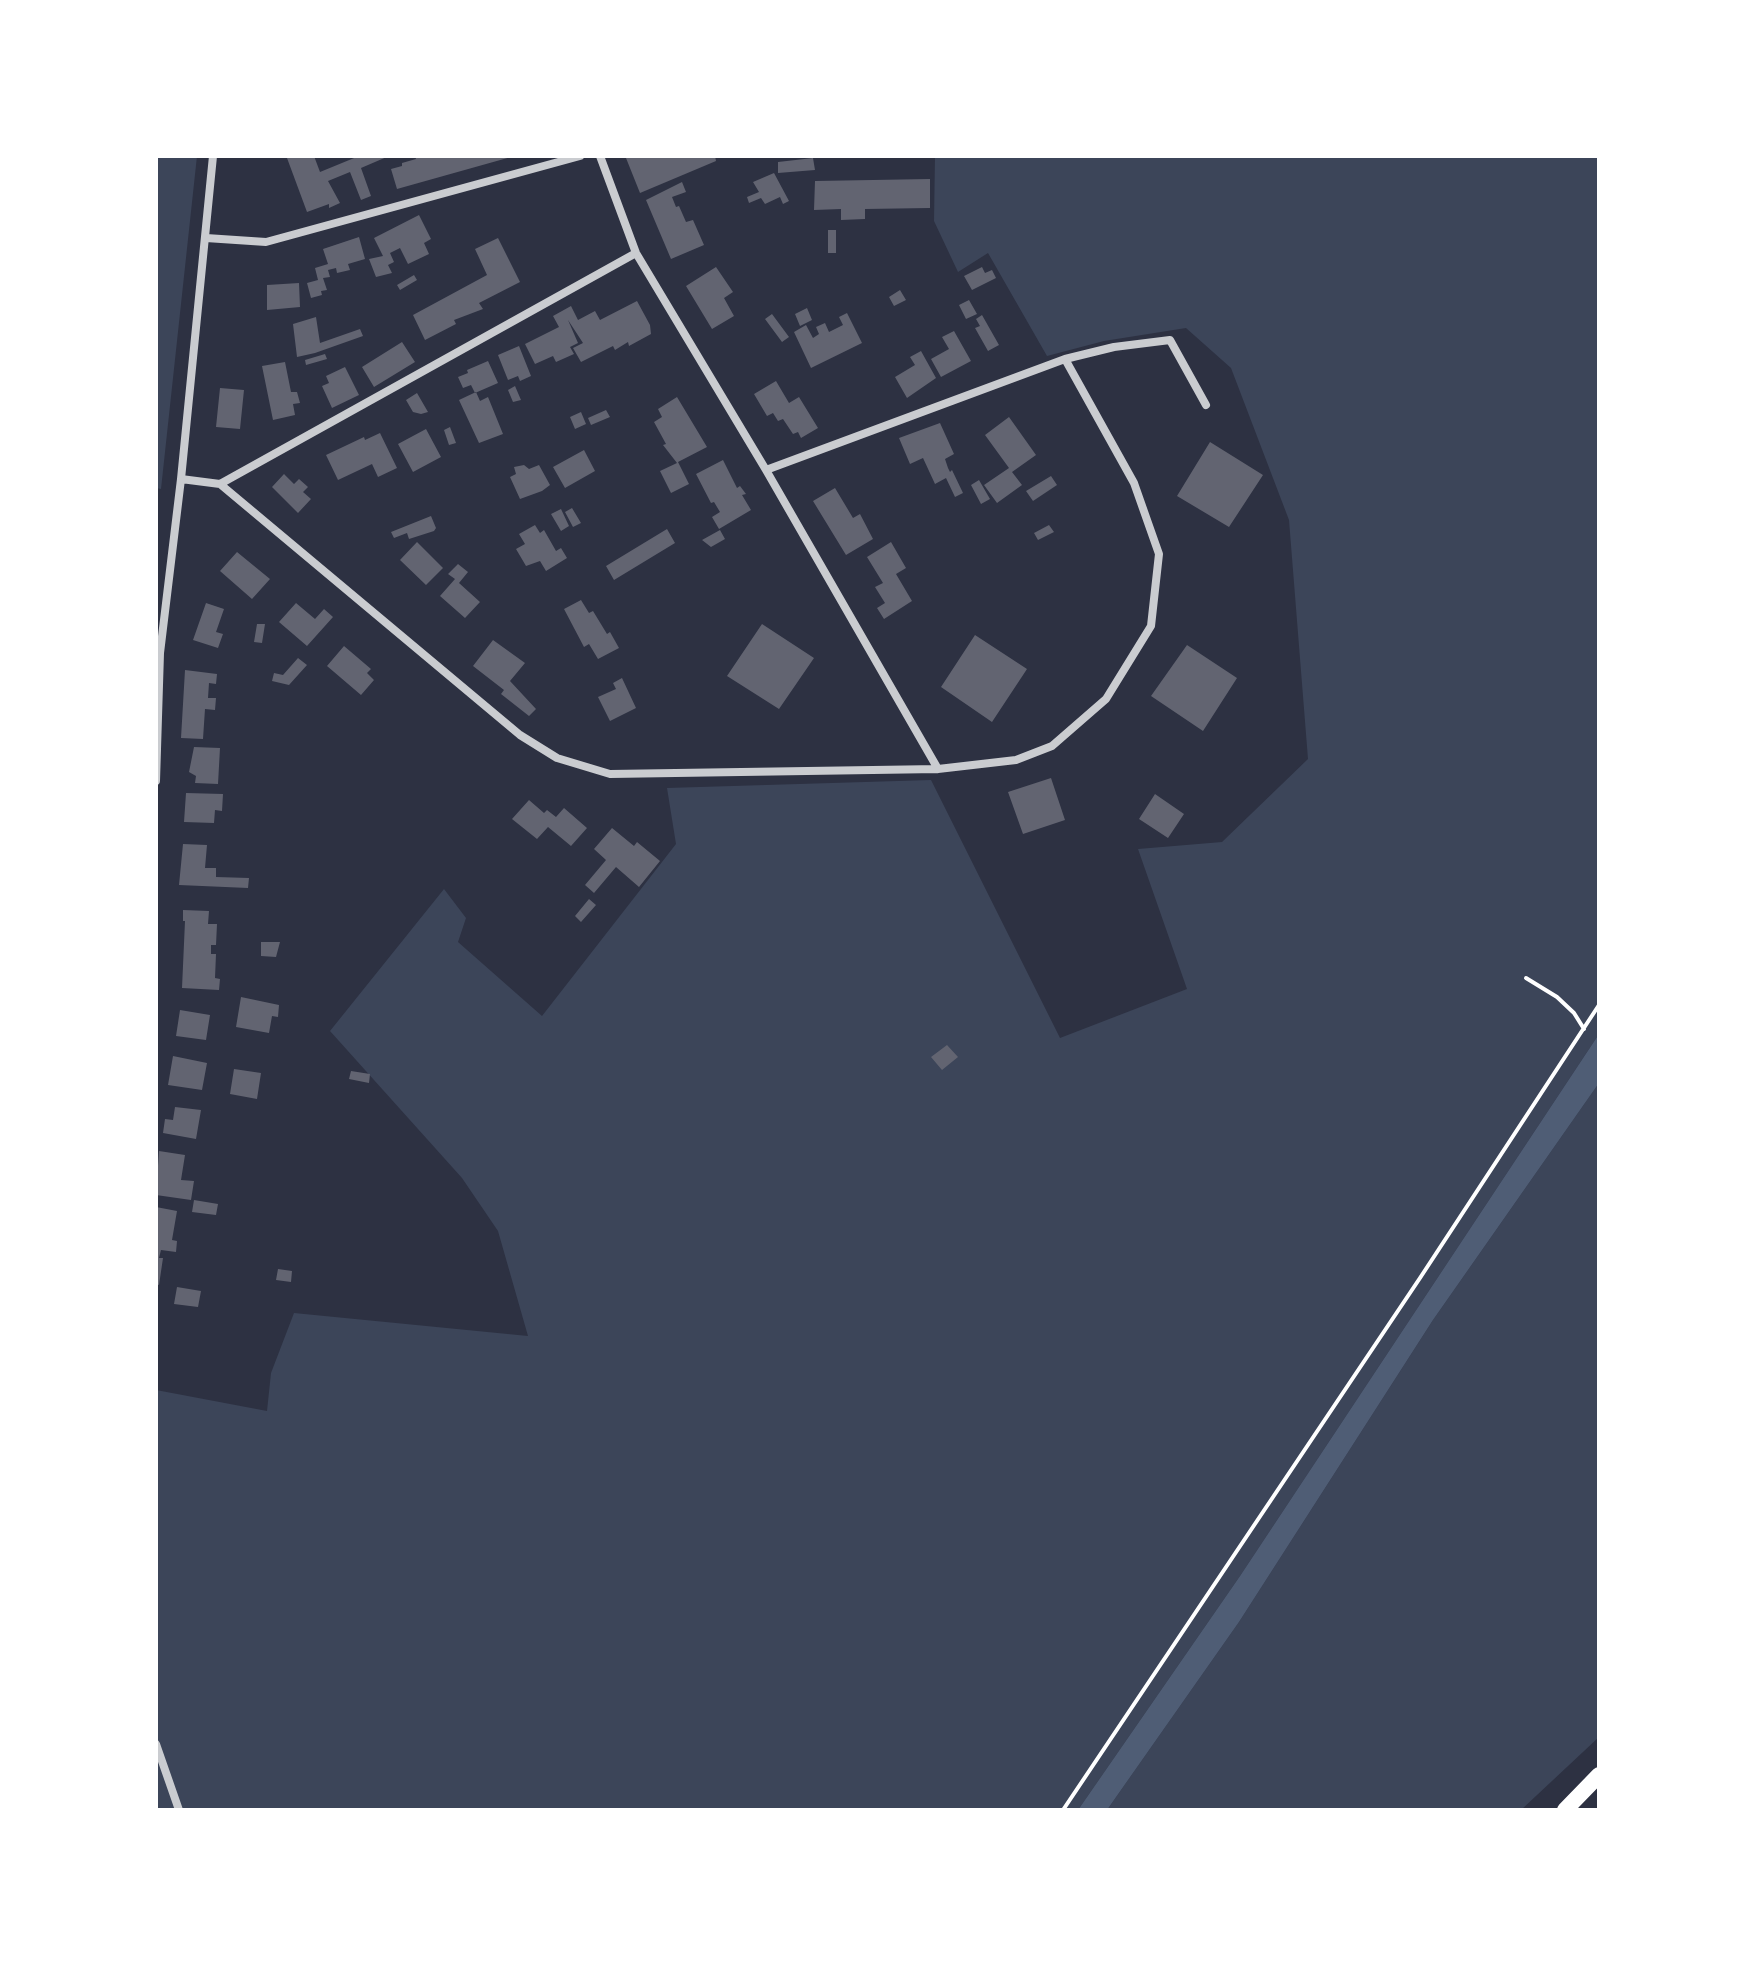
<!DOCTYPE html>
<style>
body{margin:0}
#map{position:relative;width:1755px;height:1966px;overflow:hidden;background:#2d3142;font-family:"Nunito Sans",sans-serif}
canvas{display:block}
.frame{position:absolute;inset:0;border:158px solid #fff;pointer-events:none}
</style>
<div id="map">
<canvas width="1755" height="1966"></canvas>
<div class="frame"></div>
</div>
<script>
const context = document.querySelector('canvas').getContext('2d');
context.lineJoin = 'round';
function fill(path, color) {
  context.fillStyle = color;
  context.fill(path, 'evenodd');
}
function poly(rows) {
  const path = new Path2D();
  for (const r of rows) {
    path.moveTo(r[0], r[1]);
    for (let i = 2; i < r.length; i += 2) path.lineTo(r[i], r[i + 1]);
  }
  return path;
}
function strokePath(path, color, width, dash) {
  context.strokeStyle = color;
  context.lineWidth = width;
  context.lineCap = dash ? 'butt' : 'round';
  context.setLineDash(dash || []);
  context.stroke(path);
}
const green = poly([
 [156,156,197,156,161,489,156,488],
 [935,156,1599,156,1599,1034,1240,1576,1078,1810,156,1810,156,1390,267,1411,271,1373,294,1313,528,1336,498,1231,462,1178,330,1031,444,889,466,918,458,942,542,1016,676,844,667,788,931,780,1060,1038,1187,989,1138,849,1222,842,1308,759,1289,520,1231,368,1186,328,1104,341,1047,356,988,253,958,272,934,221],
 [1599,1083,1599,1737,1521,1810,1107,1810,1239,1622,1433,1320]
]);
const water = poly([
 [1599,1034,1599,1083,1433,1320,1239,1622,1107,1810,1078,1810,1240,1576]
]);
const building = poly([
 [291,156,314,156,320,172,359,156,389,156,361,168,371,196,361,200,350,172,328,181,340,203,329,208,329,204,307,212,287,158],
 [415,156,511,156,511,157,397,189,391,169,402,166,402,163,416,159],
 [631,156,715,156,716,161,640,193,626,158],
 [813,158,815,170,778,173,778,162],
 [774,173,789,201,783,204,780,197,765,204,761,198,749,203,747,197,759,192,753,182],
 [930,179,930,208,865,209,865,219,841,220,841,209,814,210,815,181],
 [682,182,686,192,672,197,676,207,679,206,686,222,693,220,704,245,671,259,646,200],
 [419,215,431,239,424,243,429,254,408,264,400,248,390,253,394,262,388,265,392,273,376,277,369,259,383,256,374,238],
 [828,230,836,230,836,253,828,253],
 [359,237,365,259,348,264,350,270,337,273,336,268,328,270,330,277,323,278,327,290,321,291,322,295,311,298,307,283,318,280,315,268,328,264,323,249],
 [498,238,520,282,479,303,483,309,454,320,456,324,425,340,413,315,487,275,475,249],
 [716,267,733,292,724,298,734,316,712,329,686,286],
 [982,267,985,273,992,270,996,278,972,290,964,276],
 [414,275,417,280,400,290,397,285],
 [299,283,300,307,267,310,267,285],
 [900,290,906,300,894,306,889,297],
 [969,300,977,314,966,319,959,305],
 [637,301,650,325,651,334,629,346,628,342,615,350,613,346,581,362,573,348,583,343,568,320,578,343,570,347,574,354,556,362,553,356,535,364,525,344,559,327,553,316,571,306,578,320,595,311,600,320],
 [807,308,812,320,800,326,795,314],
 [847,313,862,343,811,368,794,332,806,325,813,338,819,334,816,327,825,323,829,332,843,325,839,317],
 [772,314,789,337,782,342,765,319],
 [982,315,999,345,988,351,975,328,980,326,976,319],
 [316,317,320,343,360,329,363,336,315,353,297,357,293,324],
 [954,331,971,361,941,377,931,359,949,349,942,337],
 [402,342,415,362,374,387,362,367],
 [519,346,531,376,520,381,518,376,508,380,498,355],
 [921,351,936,378,907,398,895,377,915,365,910,357],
 [325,354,327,359,306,365,305,360],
 [488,361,498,383,475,393,471,385,463,388,458,377,468,373,467,370],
 [285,362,291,392,297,392,300,403,293,404,295,415,273,420,262,366],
 [345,367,359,395,332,408,322,386,329,383,326,376],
 [776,381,789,403,799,397,818,428,801,438,798,432,793,434,783,419,778,421,773,413,767,416,754,394],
 [515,386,521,400,513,402,508,390],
 [220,388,244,390,240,429,216,427],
 [476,392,480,401,488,397,503,434,479,443,459,400],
 [417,393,428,412,421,414,413,412,406,400],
 [677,397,707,447,678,462,689,484,671,493,660,471,677,463,663,445,666,444,654,422,662,417,658,409],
 [606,410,610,417,591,425,588,418],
 [581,412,586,424,575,429,570,417],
 [1009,417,1036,455,1012,472,1022,485,997,503,984,485,1009,468,985,435],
 [940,423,954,454,945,459,948,468,950,472,952,470,963,493,955,497,946,478,935,484,923,458,910,464,899,438],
 [450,427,456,443,449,445,444,430],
 [426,429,441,457,413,472,398,444],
 [380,433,397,468,378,477,372,464,338,480,326,455,364,437,365,440],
 [1210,442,1263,475,1229,527,1177,496],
 [584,450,595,471,565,488,553,467],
 [723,460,737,488,740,486,746,494,742,495,751,510,719,529,712,517,720,512,714,502,711,503,696,474],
 [524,465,529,469,539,465,550,485,542,491,520,499,510,477,516,474,514,467],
 [284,474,294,484,299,479,308,487,303,492,311,499,298,513,272,487],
 [1051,476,1057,485,1033,501,1026,491],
 [979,480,990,499,981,504,971,485],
 [835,488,853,518,860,514,873,539,846,555,813,501],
 [572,508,581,523,573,527,565,512],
 [561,509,569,526,561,531,551,514],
 [431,516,436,528,434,531,409,539,407,533,394,538,391,532],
 [535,525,540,533,544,530,556,551,561,548,567,558,546,571,540,561,526,566,516,549,525,544,519,534],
 [1049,525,1054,532,1038,540,1034,533],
 [667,529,675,543,614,580,606,566],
 [720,530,725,539,711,547,702,540],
 [417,542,443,568,426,585,400,560],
 [891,542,906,568,896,574,912,601,884,619,877,608,885,603,875,587,883,583,867,557],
 [237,552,270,579,252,599,220,571],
 [458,564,468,572,459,583,480,602,465,618,440,596,455,579,448,574],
 [581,600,589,613,593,611,607,634,610,632,619,648,598,659,589,644,584,647,564,609],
 [206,603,224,609,216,632,223,634,218,648,193,640],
 [296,603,315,619,324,609,333,617,307,646,279,622],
 [257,624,265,624,262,643,254,642],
 [762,624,814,658,779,709,727,676],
 [975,635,1027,669,992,722,941,687],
 [493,640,525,663,510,681,536,709,529,716,501,694,504,690,473,666],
 [1187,645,1237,678,1203,731,1151,696],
 [344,646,371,669,367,673,374,680,361,695,327,666],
 [298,658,307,665,289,685,272,681,274,673,283,675],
 [185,670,217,674,216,684,209,683,208,698,216,698,215,710,205,709,203,739,181,738],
 [622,678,636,708,610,721,598,697,616,689,613,683],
 [194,747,220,748,218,784,195,783,196,776,189,772],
 [1051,778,1065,820,1023,834,1008,792],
 [186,793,223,794,222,811,215,810,214,823,184,822],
 [1155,794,1184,814,1168,838,1139,819],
 [529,800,544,813,547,810,556,817,564,808,587,828,571,846,548,827,537,839,512,819],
 [612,828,634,846,637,842,660,861,639,887,616,867,594,893,585,885,606,860,594,849],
 [183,844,207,845,205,868,216,868,216,877,249,878,248,888,179,885],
 [589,899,596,905,581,922,575,916],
 [183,910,209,911,208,924,217,924,216,945,211,945,211,954,216,954,215,978,220,979,219,990,182,988,185,921,183,921],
 [261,942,280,942,276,957,261,956],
 [241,997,279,1005,278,1017,272,1016,269,1033,236,1027],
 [180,1010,210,1015,206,1040,176,1036],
 [947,1045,958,1057,942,1070,931,1057],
 [173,1056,207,1063,202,1090,168,1085],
 [234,1069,261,1073,257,1099,230,1094],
 [351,1071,370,1074,369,1083,349,1079],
 [175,1107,201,1110,196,1139,163,1133,165,1119,173,1120],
 [159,1151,185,1155,181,1180,194,1181,191,1200,156,1195],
 [194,1200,218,1204,216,1215,192,1212],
 [156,1207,177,1211,172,1240,177,1241,176,1252,161,1250,159,1258,163,1258,159,1285,156,1284],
 [278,1269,292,1271,291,1282,276,1280],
 [177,1287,201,1291,198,1307,174,1304]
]);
const path = poly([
 [1526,978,1557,997,1574,1013,1584,1029],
 [1063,1810,1420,1278,1599,1005]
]);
const minor = poly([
 [600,156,636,253,766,470,938,769],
 [206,238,266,242,580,156],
 [766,470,1065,359,1114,347,1170,340,1206,405],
 [181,479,220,484,520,735,557,758,610,774,938,769,1016,760,1052,746,1106,699,1151,626,1159,554,1134,483,1065,359],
 [220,484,636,253],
 [156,781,160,653,181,479,213,156],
 [156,1744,179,1810]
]);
const trunk = poly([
 [1565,1810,1599,1775]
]);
fill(green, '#3c4559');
fill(water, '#4f5d75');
fill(building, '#626471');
strokePath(path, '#fff', 4);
strokePath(minor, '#caccd0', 8);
strokePath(trunk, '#fff', 16);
</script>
